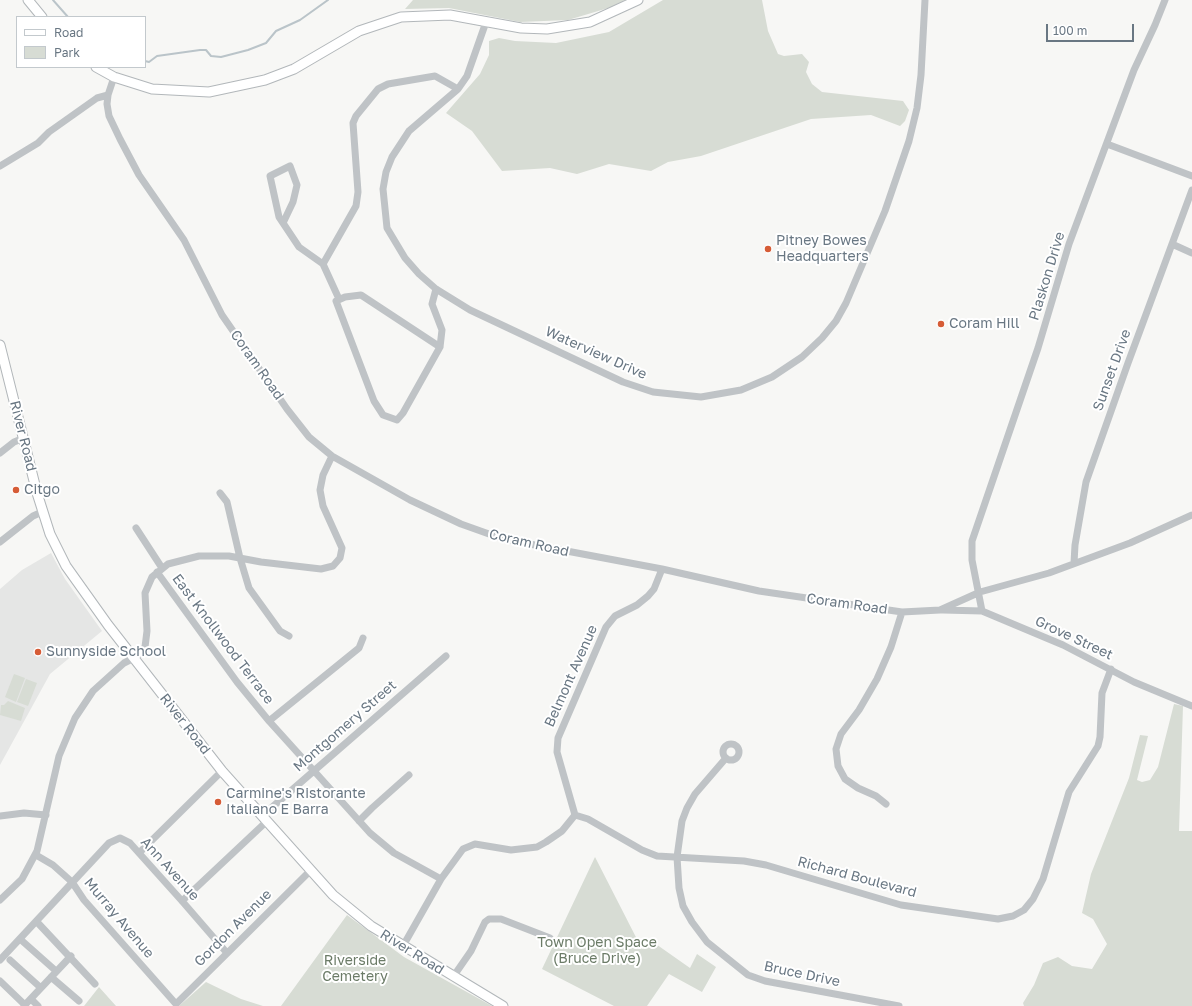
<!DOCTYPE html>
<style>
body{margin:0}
#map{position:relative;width:1192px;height:1006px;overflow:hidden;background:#f7f7f5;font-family:"Golos Text",sans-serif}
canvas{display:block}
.legend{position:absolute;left:16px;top:16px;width:130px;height:52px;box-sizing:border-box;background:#fff;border:1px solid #c3c9cd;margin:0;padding:5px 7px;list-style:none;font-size:12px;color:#697783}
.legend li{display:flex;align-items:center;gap:8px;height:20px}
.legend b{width:20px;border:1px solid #c3c9cd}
.scale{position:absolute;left:1046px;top:24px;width:88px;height:18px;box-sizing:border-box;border:2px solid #697783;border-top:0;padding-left:5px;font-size:12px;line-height:14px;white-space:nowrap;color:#697783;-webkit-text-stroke:3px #fff;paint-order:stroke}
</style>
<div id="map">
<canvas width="1192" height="1006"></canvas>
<ul class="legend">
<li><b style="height:5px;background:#fff"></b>Road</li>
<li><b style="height:11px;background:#d7dcd4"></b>Park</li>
</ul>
<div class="scale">100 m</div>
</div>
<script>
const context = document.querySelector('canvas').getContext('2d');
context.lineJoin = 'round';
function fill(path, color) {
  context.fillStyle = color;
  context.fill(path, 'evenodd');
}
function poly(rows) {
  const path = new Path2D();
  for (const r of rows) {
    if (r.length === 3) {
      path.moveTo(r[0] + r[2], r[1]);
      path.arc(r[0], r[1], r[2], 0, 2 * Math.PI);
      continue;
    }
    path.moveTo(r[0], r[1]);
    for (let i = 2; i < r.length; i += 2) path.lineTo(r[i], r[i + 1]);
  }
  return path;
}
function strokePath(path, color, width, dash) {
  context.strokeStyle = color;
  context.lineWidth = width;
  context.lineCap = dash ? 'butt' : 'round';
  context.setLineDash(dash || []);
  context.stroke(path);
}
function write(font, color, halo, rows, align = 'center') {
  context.font = font + ' "Golos Text",sans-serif';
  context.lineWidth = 4;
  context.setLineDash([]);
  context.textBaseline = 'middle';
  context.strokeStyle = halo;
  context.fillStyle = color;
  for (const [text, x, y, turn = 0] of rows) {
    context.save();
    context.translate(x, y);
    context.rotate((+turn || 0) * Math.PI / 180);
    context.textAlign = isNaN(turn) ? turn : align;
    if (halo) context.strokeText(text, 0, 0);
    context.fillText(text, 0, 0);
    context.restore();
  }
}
const built = poly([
 [51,553,65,579,102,631,50,674,0,765,0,589,22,570]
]);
const green = poly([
 [413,0,625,0,615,6,568,20,520,22,449,8,405,9],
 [663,0,762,0,768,31,778,54,784,56,802,54,809,62,806,72,812,84,822,92,903,101,909,110,905,121,900,126,871,115,811,119,701,156,668,162,651,171,609,164,577,174,550,168,502,171,472,131,446,113,480,74,489,55,489,41,499,38,515,41,556,43,609,32],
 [14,674,25,678,16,702,5,697],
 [26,679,37,683,28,706,17,702],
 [8,701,25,708,21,721,0,715,1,705,4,705],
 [1174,704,1183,706,1179,831,1192,831,1192,1006,1024,1006,1023,1003,1034,985,1043,963,1058,957,1072,966,1092,969,1107,944,1093,919,1082,913,1091,874,1129,778,1140,735,1148,736,1137,780,1142,782,1150,780,1158,767],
 [595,857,642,949,653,942,690,968,697,954,716,967,702,992,669,974,647,1006,614,1006,542,969],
 [347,915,404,957,492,1006,281,1006],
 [206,982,241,999,263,1006,179,1006],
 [99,987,116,1006,84,1006]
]);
const stream = poly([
 [53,0,68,17],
 [145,61,149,62,157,56,200,50,206,50,211,56,221,57,248,50,266,43,276,31,300,20,328,0]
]);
const minor = poly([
 [486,22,467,76,458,89,409,131,392,157,386,172,383,189,387,228,405,258,419,274,436,289,470,310,623,382,653,392,701,397,741,390,772,377,802,357,822,338,836,321,846,303,885,211,909,141,917,108,921,75,925,0],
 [114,77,108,95,107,104,109,116,120,139,139,175,184,240,222,315,287,409,309,437,332,456,410,500,461,524,503,539,662,569,759,591,902,612,940,610,980,592,1049,573,1130,543,1192,515],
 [1107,144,1192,176],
 [0,166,38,143,49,132,97,98,108,95],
 [290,166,297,185,293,202,283,223,279,217,270,176,290,166],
 [283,223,299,247,323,264,339,299],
 [1172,244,1192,253],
 [323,264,356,206,358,192,353,123,356,116,378,89,388,84,435,76,458,89],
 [436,289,432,304,442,330,440,347,403,413,397,420,383,415,374,401,336,301,345,297,361,295,440,347],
 [0,453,14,442,24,438],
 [220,493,227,502,240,558,249,588,280,631,289,636],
 [136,528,162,568],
 [0,542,33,516,42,512],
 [1074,563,1075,545,1086,482,1128,363,1192,190],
 [157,572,237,682,269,721,370,833,394,853,441,879],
 [943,610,982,611,1063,645,1134,682,1192,706],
 [982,611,972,560,972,541,1038,348,1069,244,1134,70,1155,25,1165,0],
 [269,721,359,648,363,638],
 [731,752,8],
 [726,758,695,794,687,808,682,821,677,857,679,888,683,906,692,922,707,942,748,975,765,981,899,1006],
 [886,804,876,796,858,788,845,779,838,766,836,749,841,734,859,710,877,679,891,647,902,612],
 [575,815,588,819,642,850,657,856,744,861,766,865,901,905,998,919,1013,916,1024,910,1033,899,1043,879,1069,792,1098,746,1100,737,1102,693,1111,669],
 [0,816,24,813,46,815],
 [262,816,446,656],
 [359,821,372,808,409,775],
 [139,853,222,771],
 [36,855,53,865,72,882,84,900,176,1004,310,871],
 [0,900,22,879,37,851,59,756,75,718,93,691,124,663,138,656,145,647,147,631,145,593,152,577,168,564,199,556,229,556,261,562,321,569,333,566,340,558,342,548,323,506,320,490,323,475,332,456],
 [182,901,266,822],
 [37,922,95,984],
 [20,939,56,971],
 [403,946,441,879,463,849,475,844,511,850,537,847,546,842,562,831,575,815,557,752,558,738,606,627,615,616,637,605,648,596,654,589,662,569],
 [0,960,109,843,120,838,130,843,182,901,227,953],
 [10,960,41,988],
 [51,977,79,1001],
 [453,977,471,951,485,922,489,919,501,919,550,938],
 [0,981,25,1005],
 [31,999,38,1006],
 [24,1006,71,956]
]);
const major = poly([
 [28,0,42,17],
 [96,67,114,77,152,89,209,92,265,80,294,69,359,31,401,17,450,15,521,28,547,29,590,22,638,0],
 [0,345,37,493,50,534,66,566,108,625,222,771,333,895,371,926,503,1006]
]);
const markers = [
 [768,249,4,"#d65c36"],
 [941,324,4,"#d65c36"],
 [16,490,4,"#d65c36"],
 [38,652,4,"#d65c36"],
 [218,802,4,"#d65c36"]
];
const poiNames = [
 ["Pitney Bowes",776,241],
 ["Headquarters",776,257],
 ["Coram Hill",949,324],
 ["Citgo",24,490],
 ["Sunnyside School",46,652],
 ["Carmine's Ristorante",226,794],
 ["Italiano E Barra",226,810]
];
const streetNames = [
 ["Plaskon Drive",1047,276,-73],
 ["Waterview Drive",596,353,24],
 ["Coram Road",257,365,55],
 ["Sunset Drive",1112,370,-70],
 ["River Road",23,436,76],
 ["Coram Road",529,543,13],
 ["Coram Road",847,604,8],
 ["Grove Street",1074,638,25],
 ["East Knollwood Terrace",223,639,53],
 ["Belmont Avenue",571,676,-66],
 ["River Road",185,724,52],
 ["Montgomery Street",345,726,-41],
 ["Ann Avenue",170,869,48],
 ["Richard Boulevard",857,877,15],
 ["Murray Avenue",119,918,50],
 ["Gordon Avenue",233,928,-45],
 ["River Road",412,952,32],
 ["Bruce Drive",802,974,12]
];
const parkNames = [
 ["Town Open Space",597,943],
 ["(Bruce Drive)",597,959],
 ["Riverside",355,961],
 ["Cemetery",355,977]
];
fill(built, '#e5e6e5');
fill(green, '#d7dcd4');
strokePath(stream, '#bac4c9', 2);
strokePath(major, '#b2b7ba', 11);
strokePath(minor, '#bfc3c6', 7);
strokePath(major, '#fff', 9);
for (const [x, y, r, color] of markers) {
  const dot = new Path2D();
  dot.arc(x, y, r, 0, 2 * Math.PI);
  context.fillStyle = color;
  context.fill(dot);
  strokePath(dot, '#fff', 1.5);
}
write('14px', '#697783', '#fff', poiNames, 'left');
write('14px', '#697783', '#fff', streetNames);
write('14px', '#6b7b67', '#fff', parkNames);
</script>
